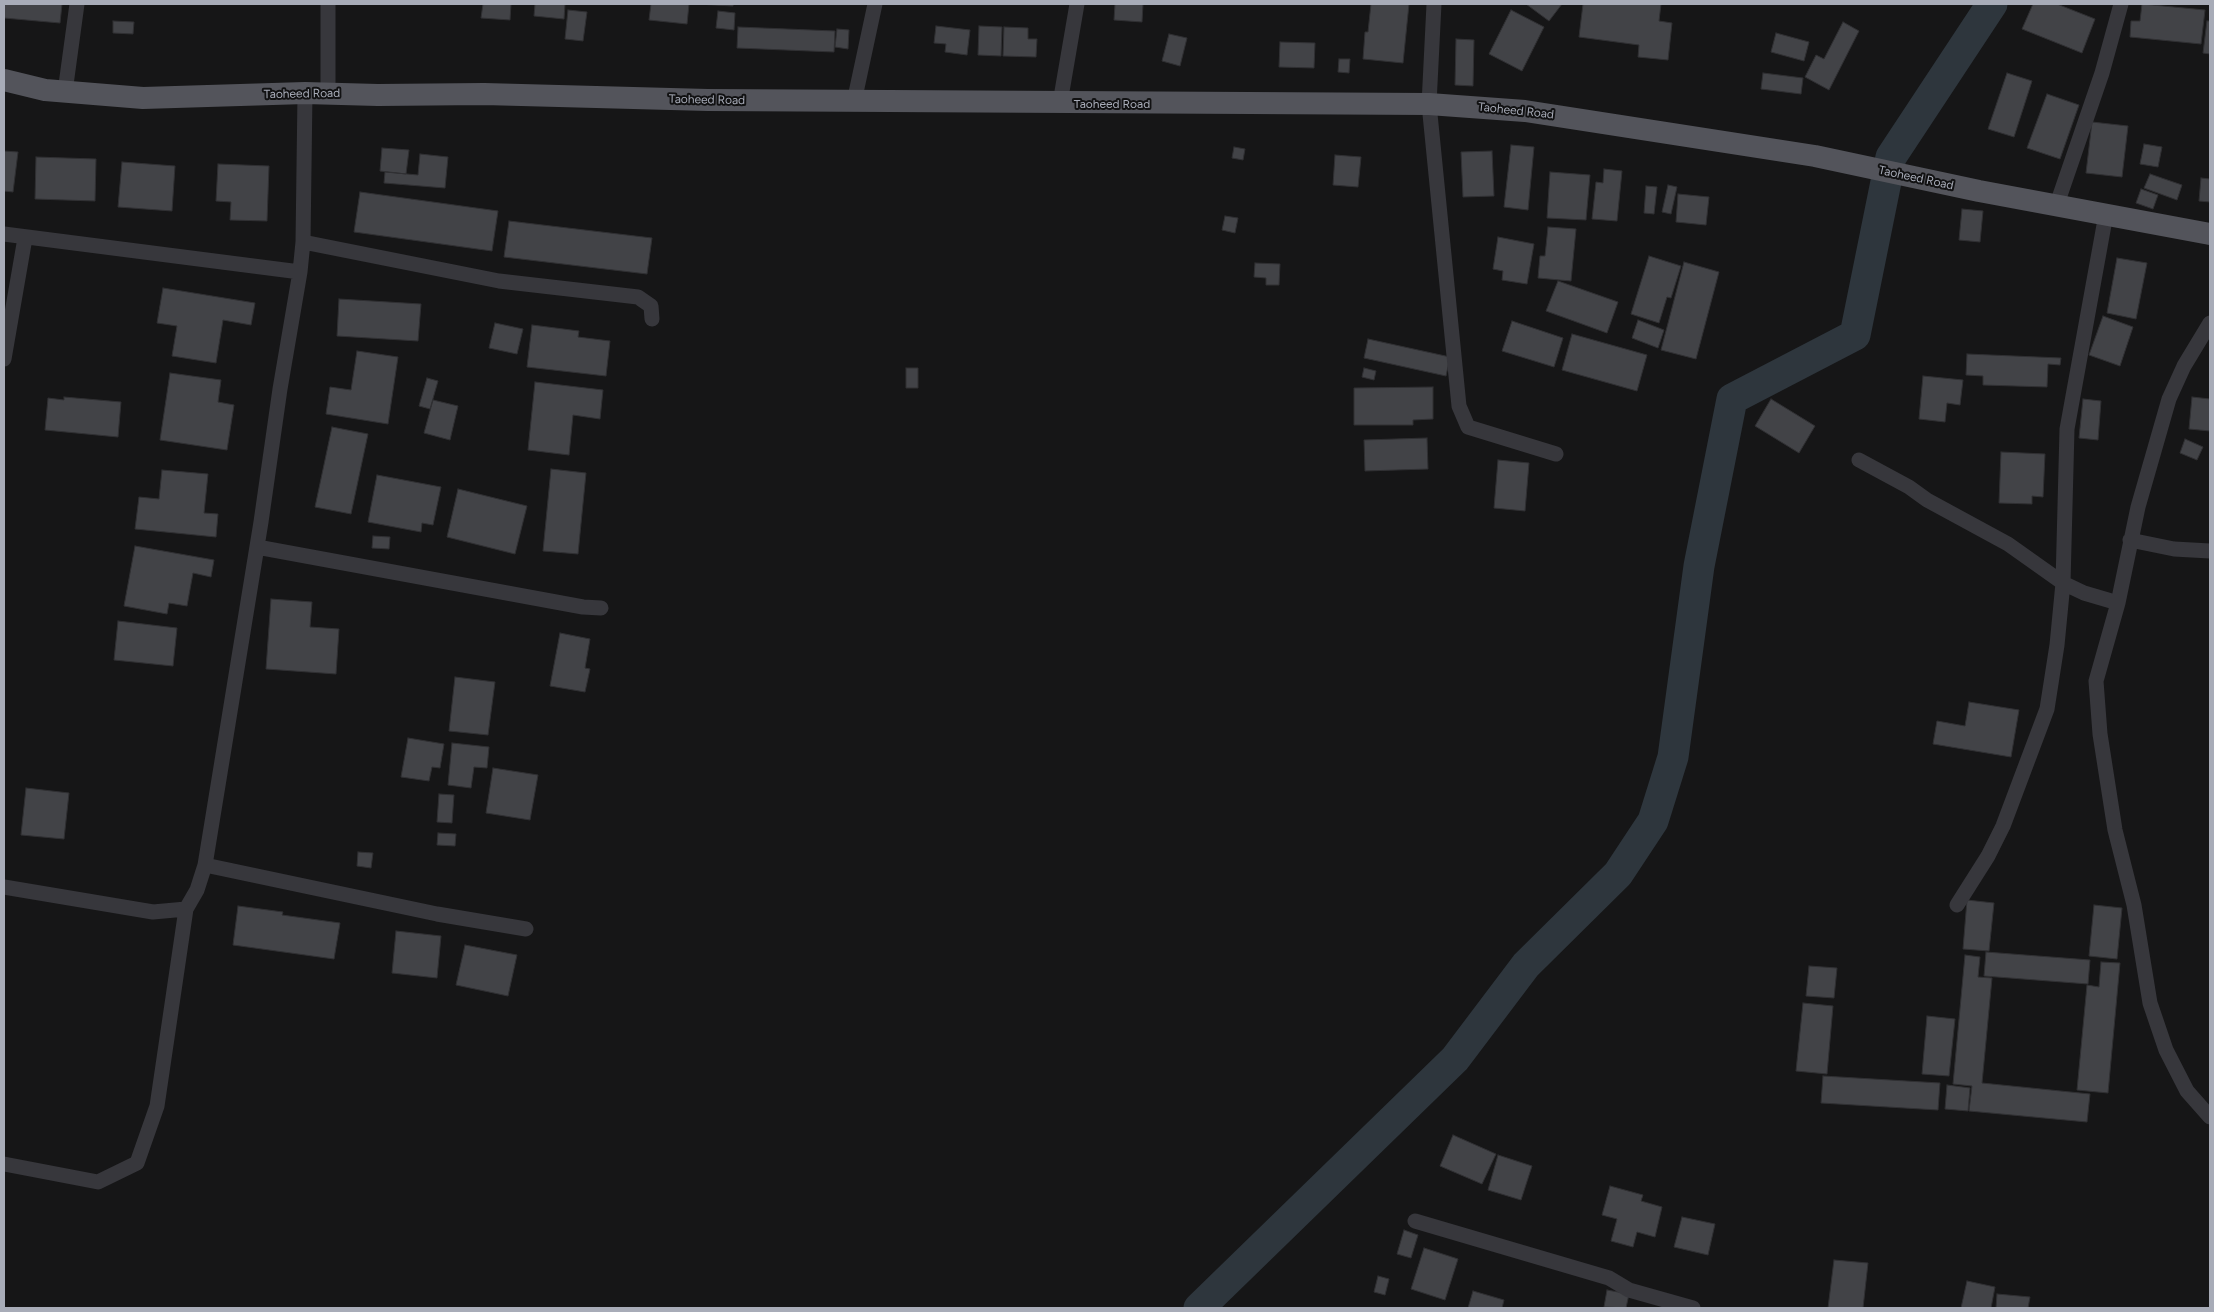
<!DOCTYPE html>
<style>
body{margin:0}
#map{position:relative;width:2214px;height:1312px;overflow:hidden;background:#161617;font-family:Figtree,sans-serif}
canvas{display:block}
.frame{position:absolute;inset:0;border:5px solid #a8acb8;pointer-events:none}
</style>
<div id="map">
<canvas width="2214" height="1312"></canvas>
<div class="frame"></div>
</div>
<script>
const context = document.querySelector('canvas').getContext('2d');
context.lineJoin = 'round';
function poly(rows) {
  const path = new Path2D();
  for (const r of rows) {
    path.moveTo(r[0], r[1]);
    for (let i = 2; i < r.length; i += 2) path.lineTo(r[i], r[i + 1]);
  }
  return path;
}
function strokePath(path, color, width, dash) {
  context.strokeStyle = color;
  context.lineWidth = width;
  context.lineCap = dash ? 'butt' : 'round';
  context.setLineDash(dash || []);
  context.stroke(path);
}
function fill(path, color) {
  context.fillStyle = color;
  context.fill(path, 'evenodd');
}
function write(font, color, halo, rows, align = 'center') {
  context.font = font + ' Figtree,sans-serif';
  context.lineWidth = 4;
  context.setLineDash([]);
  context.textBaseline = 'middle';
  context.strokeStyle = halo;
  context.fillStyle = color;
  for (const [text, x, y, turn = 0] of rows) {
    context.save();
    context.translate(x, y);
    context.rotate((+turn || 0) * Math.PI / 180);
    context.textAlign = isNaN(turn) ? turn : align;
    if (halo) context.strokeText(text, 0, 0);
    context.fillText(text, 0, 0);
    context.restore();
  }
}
const river = poly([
 [1199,1308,1455,1059,1526,965,1618,874,1653,821,1673,757,1699,566,1732,399,1855,335,1891,157,1992,4]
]);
const building = poly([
 [4,4,62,4,60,23,4,18,4,4],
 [483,4,511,4,510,20,481,18,483,4],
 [535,4,565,4,564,19,534,16,535,4],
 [651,4,689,4,687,24,649,20,651,4],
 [696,4,733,4,733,6,696,4],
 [1115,4,1143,4,1142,22,1114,20,1115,4],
 [1371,4,1409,4,1403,63,1363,59,1365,32,1368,32,1371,4],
 [1526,4,1562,4,1549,21,1526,4],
 [1583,4,1661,4,1659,21,1672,23,1668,60,1638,57,1639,45,1579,37,1583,4],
 [2033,4,2057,4,2095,19,2082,53,2022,29,2033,4],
 [2142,4,2205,10,2201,44,2130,37,2131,21,2140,21,2142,4],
 [568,10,587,12,583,41,565,39,568,10],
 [1511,10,1544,27,1522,71,1489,54,1511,10],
 [718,11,735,13,734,30,716,28,718,11],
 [113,21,134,22,133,34,113,33,113,21],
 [2207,21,2210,21,2210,54,2203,53,2207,21],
 [1843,22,1859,31,1829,90,1805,77,1816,55,1824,59,1843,22],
 [936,26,970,30,967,55,945,52,946,44,934,43,936,26],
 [979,26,1002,27,1001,56,978,55,979,26],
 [738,27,835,31,834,52,737,48,738,27],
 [1004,27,1028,28,1028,39,1037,39,1036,57,1003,56,1004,27],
 [837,29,849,30,848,49,835,47,837,29],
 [1776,33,1809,42,1804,61,1771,52,1776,33],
 [1169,34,1187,38,1180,66,1162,61,1169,34],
 [1456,39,1474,40,1473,86,1455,85,1456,39],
 [1280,42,1315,43,1314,68,1279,67,1280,42],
 [1339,59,1350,59,1349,73,1338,72,1339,59],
 [1763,73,1803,78,1801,94,1761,89,1763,73],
 [2007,73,2032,81,2014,137,1988,129,2007,73],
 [2047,94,2079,105,2060,159,2027,148,2047,94],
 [2092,122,2128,126,2122,177,2086,173,2092,122],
 [2144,144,2162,147,2158,167,2140,164,2144,144],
 [1511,145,1534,147,1528,210,1504,207,1511,145],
 [1234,147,1245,149,1243,160,1232,158,1234,147],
 [382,148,409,150,406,174,380,171,382,148],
 [4,151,18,152,13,192,4,191,4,151],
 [1492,151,1494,196,1463,197,1461,152,1492,151],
 [420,154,448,157,445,188,384,183,385,172,418,175,420,154],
 [1335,155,1361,157,1358,187,1333,185,1335,155],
 [36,157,96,159,95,201,35,199,36,157],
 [122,162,175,166,172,211,118,207,122,162],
 [218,164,269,166,267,221,230,220,231,202,216,201,218,164],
 [1604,169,1622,171,1617,221,1592,219,1596,182,1603,183,1604,169],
 [1550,172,1590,175,1586,220,1547,218,1550,172],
 [2150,174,2182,185,2177,200,2144,188,2150,174],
 [2201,178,2210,179,2210,202,2199,201,2201,178],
 [1668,185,1677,187,1671,214,1662,212,1668,185],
 [1646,186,1657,187,1654,214,1644,213,1646,186],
 [2141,189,2158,195,2153,209,2136,203,2141,189],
 [360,192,498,211,492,251,354,232,360,192],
 [1678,194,1709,197,1706,225,1676,222,1678,194],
 [1962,209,1983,211,1980,242,1959,240,1962,209],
 [1225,216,1238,218,1235,233,1222,230,1225,216],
 [509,221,652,238,647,274,504,257,509,221],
 [1548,227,1576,229,1571,281,1538,278,1540,256,1545,256,1548,227],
 [1498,237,1534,244,1527,284,1502,280,1503,271,1493,269,1498,237],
 [1649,256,1681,266,1671,298,1667,297,1659,323,1631,314,1649,256],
 [2117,258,2147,263,2136,319,2107,313,2117,258],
 [1684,262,1719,272,1696,359,1661,350,1684,262],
 [1255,263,1280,264,1279,285,1266,285,1266,278,1254,277,1255,263],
 [1558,281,1618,302,1607,333,1546,311,1558,281],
 [163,288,255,303,251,325,223,320,216,363,172,356,177,326,157,323,163,288],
 [339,299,421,304,418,341,337,336,339,299],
 [2103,316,2133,327,2120,366,2089,355,2103,316],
 [1638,320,1664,330,1658,348,1632,338,1638,320],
 [1512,321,1563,338,1554,367,1502,351,1512,321],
 [495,323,523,329,517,354,489,348,495,323],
 [532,325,579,331,578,337,610,341,606,376,527,367,532,325],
 [1572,334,1647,355,1637,391,1562,370,1572,334],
 [1368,339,1450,357,1446,376,1364,358,1368,339],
 [357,351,398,357,388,424,326,414,330,387,351,390,357,351],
 [1967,354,2061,358,2060,365,2048,364,2047,387,1983,385,1983,376,1966,375,1967,354],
 [906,368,918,368,918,388,906,388,906,368],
 [1364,368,1376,371,1374,380,1362,377,1364,368],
 [170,373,221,380,218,402,234,405,227,450,160,440,170,373],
 [1923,376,1963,380,1960,405,1947,403,1945,422,1919,419,1923,376],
 [427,378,438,381,430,409,419,406,427,378],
 [535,382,603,390,600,419,573,415,569,455,528,450,535,382],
 [1433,387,1433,419,1413,420,1413,425,1354,425,1354,388,1433,387],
 [64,397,121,402,118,437,45,430,48,398,64,400,64,397],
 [2192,397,2210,399,2210,431,2189,429,2192,397],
 [1771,399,1815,426,1799,453,1755,426,1771,399],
 [2083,399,2101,401,2098,440,2079,438,2083,399],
 [433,400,458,406,450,440,424,433,433,400],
 [332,427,368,434,351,514,315,507,332,427],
 [1427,438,1428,469,1365,471,1364,440,1427,438],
 [2185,439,2203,447,2197,460,2180,453,2185,439],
 [2001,452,2045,454,2043,497,2032,496,2032,504,1999,503,2001,452],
 [1498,460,1529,463,1525,511,1494,508,1498,460],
 [551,469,586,473,578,554,543,551,551,469],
 [162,470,208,474,204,513,218,514,216,537,135,529,139,497,159,499,162,470],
 [377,475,441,487,433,525,422,523,421,532,368,522,377,475],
 [458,489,527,506,515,554,447,537,458,489],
 [373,536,390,537,389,549,372,548,373,536],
 [135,546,214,560,211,577,193,573,187,606,169,603,167,614,124,606,135,546],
 [271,599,312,602,310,627,339,629,336,674,266,669,271,599],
 [118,621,177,628,173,666,114,660,118,621],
 [560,633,590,639,585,668,590,669,585,692,550,686,560,633],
 [455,677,495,682,488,735,449,731,455,677],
 [1969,702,2019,710,2011,757,1933,744,1937,721,1965,726,1969,702],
 [408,738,444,744,440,768,432,767,429,781,401,777,408,738],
 [452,743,489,747,487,768,474,767,471,788,448,785,452,743],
 [493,768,538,775,530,820,486,813,493,768],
 [26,788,69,793,64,839,21,835,26,788],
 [439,794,454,795,452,823,437,822,439,794],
 [438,833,456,834,455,846,437,845,438,833],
 [358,852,373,853,371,868,357,866,358,852],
 [1967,900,1994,903,1989,951,1963,949,1967,900],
 [2094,905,2122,908,2117,959,2089,956,2094,905],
 [238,906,283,912,282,915,340,923,334,959,233,945,238,906],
 [396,931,441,936,437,978,392,973,396,931],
 [465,945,517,955,508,996,456,985,465,945],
 [1986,952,2090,960,2088,984,1984,976,1986,952],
 [1965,955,1980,957,1978,977,1992,978,1982,1083,2090,1094,2087,1122,1969,1111,1972,1086,1953,1084,1965,955],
 [2101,962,2120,963,2108,1093,2077,1090,2087,985,2099,987,2101,962],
 [1809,966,1837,968,1834,998,1806,996,1809,966],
 [1803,1003,1833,1006,1827,1074,1796,1071,1803,1003],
 [1927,1016,1955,1019,1949,1076,1922,1074,1927,1016],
 [1823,1076,1940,1083,1938,1110,1821,1103,1823,1076],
 [1947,1085,1970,1088,1968,1111,1945,1109,1947,1085],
 [1453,1135,1496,1154,1482,1184,1440,1166,1453,1135],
 [1498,1155,1532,1166,1521,1200,1488,1190,1498,1155],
 [1610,1186,1643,1195,1641,1201,1662,1207,1655,1237,1637,1232,1633,1247,1611,1241,1617,1219,1602,1215,1610,1186],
 [1682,1217,1715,1224,1708,1255,1674,1247,1682,1217],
 [1404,1230,1418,1235,1411,1258,1397,1254,1404,1230],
 [1424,1248,1458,1259,1445,1300,1411,1289,1424,1248],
 [1834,1260,1868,1263,1863,1308,1828,1308,1834,1260],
 [1378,1276,1389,1279,1385,1295,1374,1292,1378,1276],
 [1967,1281,1995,1287,1991,1308,1961,1308,1967,1281],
 [1607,1290,1629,1294,1626,1308,1604,1307,1607,1290],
 [1473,1291,1504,1300,1502,1308,1468,1308,1473,1291],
 [1997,1294,2030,1297,2028,1308,1996,1308,1997,1294]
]);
const minor = poly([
 [328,4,328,94],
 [1434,4,1429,104,1459,406,1468,427,1556,454],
 [65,92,77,4],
 [854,102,875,4],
 [1060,103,1077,4],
 [2057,204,2102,73,2121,4],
 [4,234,300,272],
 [303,242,499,281,638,297,651,306,652,319],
 [2210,323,2184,366,2169,399,2138,507,2118,603,2096,681,2100,734,2115,830,2134,905,2150,1003,2166,1050,2187,1091,2210,1117],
 [4,359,25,238],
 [1859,460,1909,487,1927,500,2008,544,2063,583,2084,593,2118,603],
 [2130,540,2174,549,2210,551],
 [257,547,583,607,601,608],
 [205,865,437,914,526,929],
 [4,887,153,912,186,909,197,890,205,865,261,522,280,389,300,272,303,242,305,93],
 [1957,905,1988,856,2003,826,2047,709,2057,645,2063,583,2067,429,2106,214],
 [4,1164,98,1182,137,1163,157,1106,186,909],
 [1415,1221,1609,1278,1629,1290,1693,1308]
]);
const primary = poly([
 [4,80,45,90,143,98,305,93,378,95,484,94,708,100,1429,104,1525,111,1815,156,1979,191,2210,234]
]);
const streetNames = [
 ["Taoheed Road",302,94,-1],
 ["Taoheed Road",707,100,1],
 ["Taoheed Road",1112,104],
 ["Taoheed Road",1516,111,6],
 ["Taoheed Road",1916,178,12]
];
strokePath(river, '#2e363d', 31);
fill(building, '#424347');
strokePath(building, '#303033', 1);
strokePath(minor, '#37373c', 15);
strokePath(primary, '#53545b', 22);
write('12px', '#a8acb8', '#111112', streetNames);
</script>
